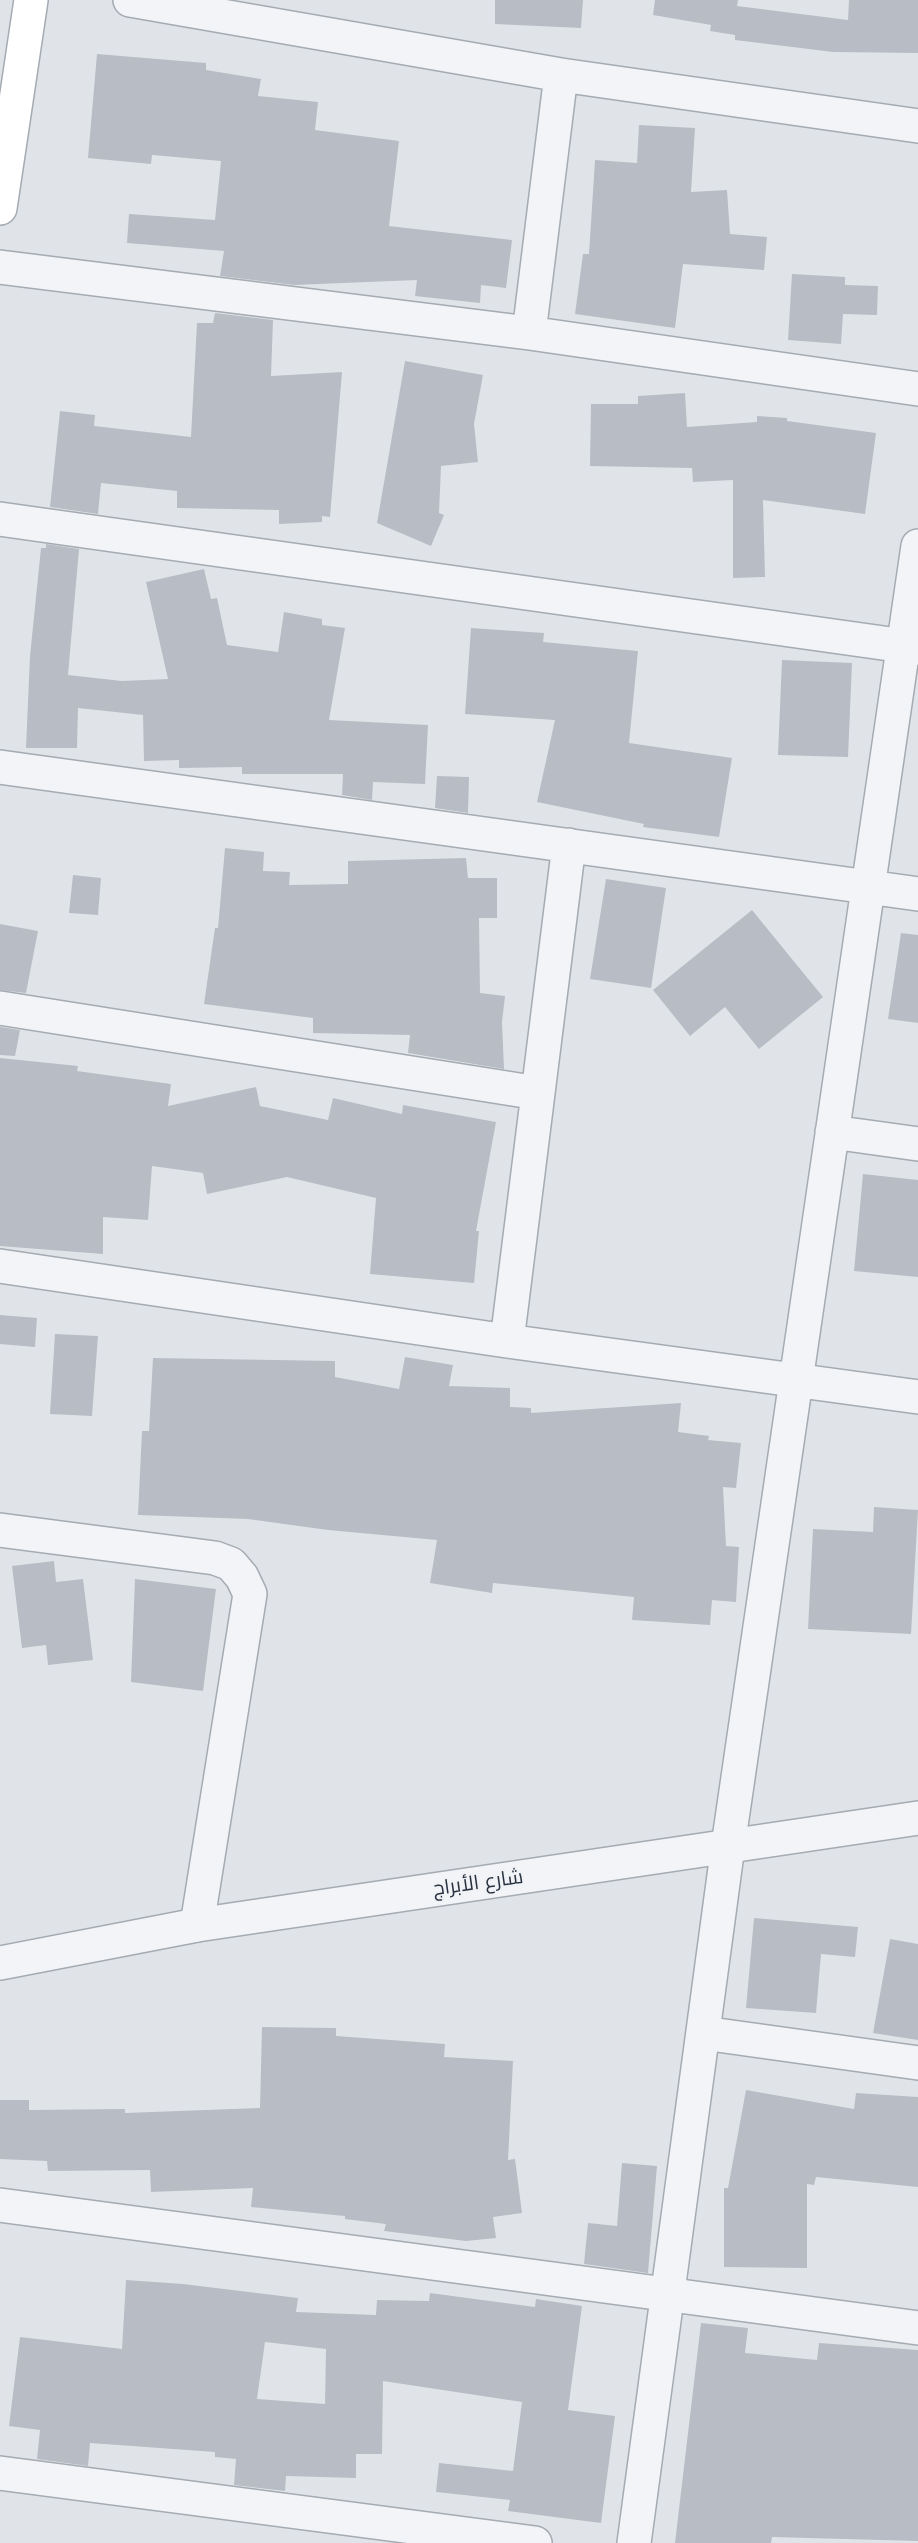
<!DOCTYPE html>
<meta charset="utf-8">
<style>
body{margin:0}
canvas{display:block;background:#e0e4e8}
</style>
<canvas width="918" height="2543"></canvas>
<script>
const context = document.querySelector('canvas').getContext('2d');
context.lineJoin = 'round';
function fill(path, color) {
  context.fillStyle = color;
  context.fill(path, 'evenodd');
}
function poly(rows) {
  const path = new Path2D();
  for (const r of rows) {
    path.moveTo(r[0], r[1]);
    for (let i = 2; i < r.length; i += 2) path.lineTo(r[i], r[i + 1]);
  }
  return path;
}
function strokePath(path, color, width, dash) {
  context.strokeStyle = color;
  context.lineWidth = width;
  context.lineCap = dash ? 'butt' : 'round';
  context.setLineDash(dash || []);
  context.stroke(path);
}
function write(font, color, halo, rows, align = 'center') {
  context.font = font + ' Inter,Cairo,sans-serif';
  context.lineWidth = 4.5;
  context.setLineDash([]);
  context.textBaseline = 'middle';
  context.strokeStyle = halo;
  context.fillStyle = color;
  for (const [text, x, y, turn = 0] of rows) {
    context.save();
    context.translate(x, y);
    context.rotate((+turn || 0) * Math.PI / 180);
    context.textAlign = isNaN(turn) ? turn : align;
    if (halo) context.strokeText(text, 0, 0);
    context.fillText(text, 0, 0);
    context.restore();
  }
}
const building = poly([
 [495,0,583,0,581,28,495,24],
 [655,0,738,0,737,6,848,20,849,0,918,0,918,53,833,52,735,40,735,35,710,31,711,25,653,15],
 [97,54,206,63,206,70,261,79,258,96,318,102,315,130,399,141,389,226,512,240,506,288,481,285,480,303,415,296,417,280,294,285,220,276,224,251,127,243,129,214,215,220,221,161,152,155,151,164,88,158],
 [639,125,695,128,691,192,727,190,730,234,767,237,764,270,683,264,675,328,575,314,583,254,589,254,595,160,637,163],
 [792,274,845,277,845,285,878,286,877,315,843,314,841,344,788,340],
 [215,313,273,320,271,376,342,372,330,517,322,516,322,522,279,524,279,510,177,508,177,491,101,483,98,514,50,507,60,411,95,415,94,426,191,437,197,323,213,323],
 [405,361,483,375,474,424,478,462,441,466,439,513,444,515,431,546,377,523],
 [685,393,687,427,757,422,757,416,787,418,787,421,876,433,865,514,763,500,765,577,733,578,733,480,693,482,692,468,590,466,591,404,638,404,638,396],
 [46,544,79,549,68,675,122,681,168,679,146,582,204,569,211,599,217,598,227,645,278,652,284,612,322,619,322,625,345,628,329,720,428,725,425,784,373,782,372,800,342,795,343,774,242,774,242,767,179,768,179,760,144,761,143,715,78,708,77,748,26,748,30,656,41,548,46,548],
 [471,628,544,633,543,642,638,651,629,743,732,758,719,837,643,827,644,824,537,802,555,720,465,714],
 [782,660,852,663,848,757,778,755],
 [437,776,469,777,468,813,435,808],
 [225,848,264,852,263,871,290,872,289,885,348,884,348,861,466,858,468,878,497,878,497,918,479,918,480,993,505,996,502,1022,504,1069,408,1053,410,1035,313,1033,313,1018,204,1004,215,928,218,928],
 [73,875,101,878,98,915,69,913],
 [606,879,666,888,651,988,590,979],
 [752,910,823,997,759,1049,725,1007,690,1036,653,990],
 [0,924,38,931,26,993,0,990],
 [901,933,918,935,918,1023,888,1019],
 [0,1027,20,1030,15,1056,0,1055],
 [0,1058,78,1066,77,1071,171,1084,168,1106,256,1087,260,1106,328,1120,333,1098,402,1114,403,1105,496,1122,476,1231,479,1231,474,1283,370,1274,376,1198,287,1177,207,1194,203,1173,152,1166,148,1220,103,1217,103,1254,0,1246],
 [863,1174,918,1180,918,1277,854,1271],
 [0,1315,37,1318,35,1347,0,1344],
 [55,1334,98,1336,92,1416,50,1414],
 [405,1357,453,1365,449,1386,510,1388,510,1407,531,1408,531,1413,681,1403,678,1432,709,1436,708,1440,741,1443,736,1488,723,1487,726,1546,739,1547,736,1602,712,1600,710,1625,632,1620,634,1597,493,1583,492,1593,430,1583,437,1540,328,1530,248,1519,138,1515,142,1431,149,1431,153,1358,335,1361,335,1377,399,1389],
 [874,1507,918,1510,911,1634,808,1629,813,1529,873,1532],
 [54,1561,56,1582,83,1579,93,1660,48,1665,46,1645,22,1648,12,1566],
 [135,1579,216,1589,203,1691,131,1682],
 [754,1918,858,1927,855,1957,821,1954,816,2013,746,2008],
 [890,1939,918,1944,918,2040,873,2033],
 [262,2027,336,2028,336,2036,445,2044,444,2057,513,2061,508,2160,515,2159,522,2213,493,2217,496,2238,466,2241,384,2231,386,2224,345,2219,345,2216,251,2207,253,2188,151,2192,150,2170,48,2171,47,2161,0,2159,0,2100,29,2100,29,2110,125,2109,125,2113,260,2108],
 [746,2090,854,2109,856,2093,918,2097,918,2187,816,2177,814,2185,807,2184,807,2268,724,2267,724,2188,728,2188],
 [622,2163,657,2166,648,2273,584,2264,588,2223,617,2226],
 [126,2280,183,2284,298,2298,296,2312,376,2315,377,2300,429,2301,430,2293,535,2307,536,2299,582,2306,568,2410,615,2416,601,2523,508,2511,510,2500,436,2492,439,2463,513,2471,522,2402,383,2381,382,2454,356,2454,356,2478,286,2476,285,2491,234,2485,236,2459,215,2457,215,2452,90,2443,88,2466,37,2459,40,2430,9,2426,20,2337,122,2349],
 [265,2342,326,2349,325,2404,257,2399],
 [701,2323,748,2328,745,2353,817,2360,819,2343,918,2350,918,2541,772,2537,771,2543,675,2543]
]);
const minor = poly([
 [130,0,561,75,918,126],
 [0,267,529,333,918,389],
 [529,333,561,75],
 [0,519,918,648],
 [0,767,918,894],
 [0,1008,538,1093],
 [832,1132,918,1144],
 [0,1266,507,1341,918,1397],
 [507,1341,569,845],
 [0,1530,215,1558,231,1564,242,1577,250,1594,197,1925],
 [703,2033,918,2063],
 [0,2205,918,2328],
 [0,2473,535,2543],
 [634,2543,728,1846,918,546]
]);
const tertiary = poly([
 [0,1963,197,1925,918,1818]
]);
const secondary = poly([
 [0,208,31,0]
]);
const streetNames = [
 ["شارع الأبراج",478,1883,-8]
];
fill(building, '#b8bdc5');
strokePath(minor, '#a5abb2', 36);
strokePath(tertiary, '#a5abb2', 36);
strokePath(secondary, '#a5abb2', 36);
strokePath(minor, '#f3f4f7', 33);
strokePath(tertiary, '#f3f4f7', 33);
strokePath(secondary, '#fff', 33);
write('20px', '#29323f', '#f0f2f6', streetNames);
</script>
